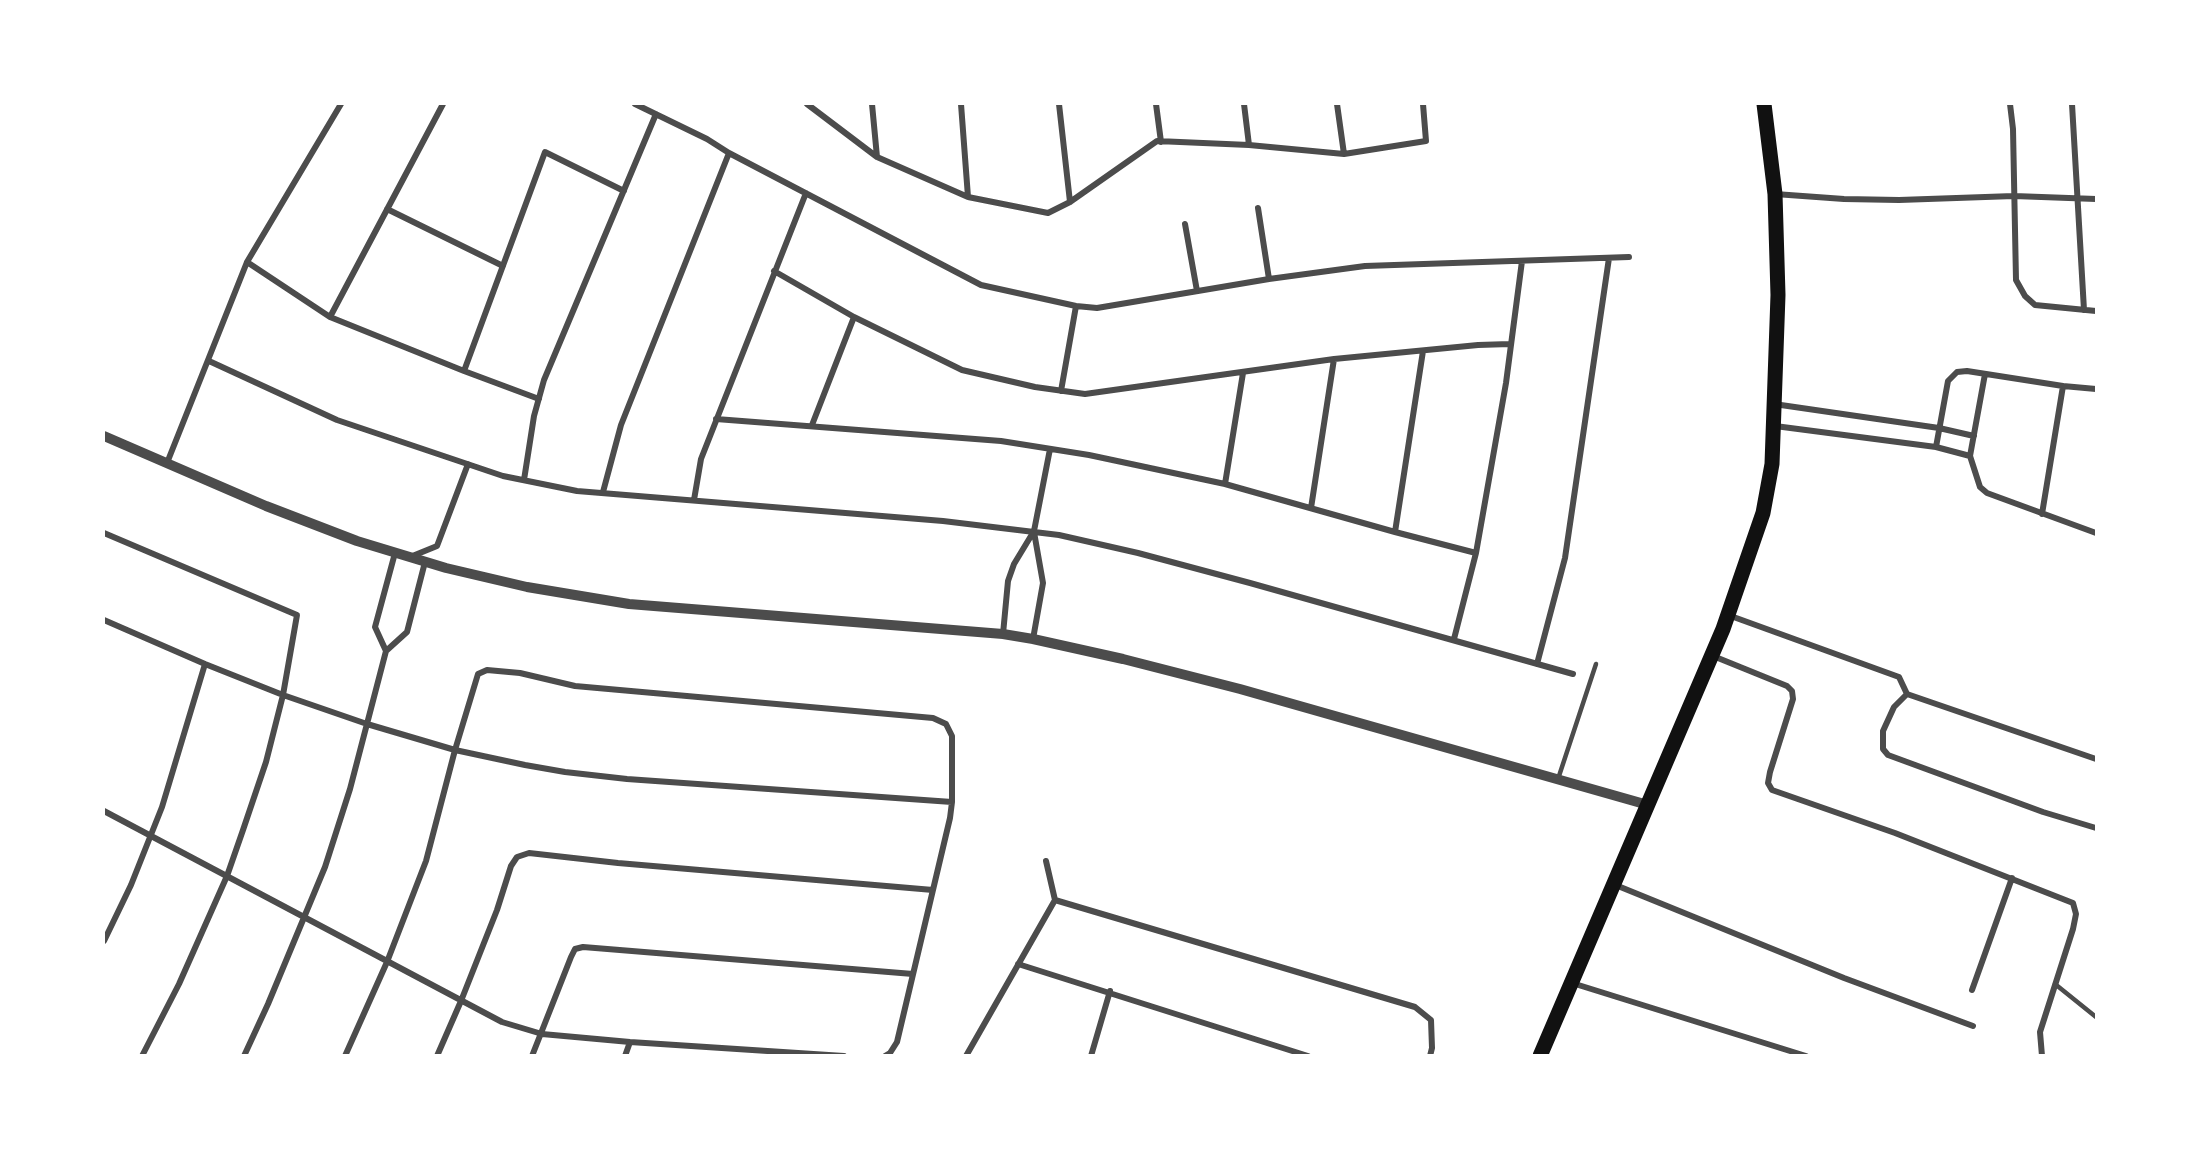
<!DOCTYPE html>
<style>
body{margin:0}
#map{position:relative;width:2200px;height:1159px;overflow:hidden;background:#fff;font-family:Inter,sans-serif}
canvas{display:block}
.frame{position:absolute;inset:0;border:105px solid #fff;pointer-events:none}
</style>
<div id="map">
<canvas width="2200" height="1159"></canvas>
<div class="frame"></div>
</div>
<script>
const context = document.querySelector('canvas').getContext('2d');
context.lineJoin = 'round';
function poly(rows) {
  const path = new Path2D();
  for (const r of rows) {
    path.moveTo(r[0], r[1]);
    for (let i = 2; i < r.length; i += 2) path.lineTo(r[i], r[i + 1]);
  }
  return path;
}
function strokePath(path, color, width, dash) {
  context.strokeStyle = color;
  context.lineWidth = width;
  context.lineCap = dash ? 'butt' : 'round';
  context.setLineDash(dash || []);
  context.stroke(path);
}
const service = poly([
 [1558,779,1596,664],
 [2055,984,2096,1017]
]);
const minor = poly([
 [443,104,330,317,464,371],
 [635,104,707,139,729,153,981,285,1076,306,1097,308,1269,279,1365,266,1629,257],
 [807,104,877,157,968,197,1048,213,1070,202,1157,141,1249,145,1344,154,1426,141,1423,104],
 [872,104,877,157],
 [961,104,968,197],
 [1059,104,1070,202],
 [1156,104,1161,142],
 [1244,104,1249,145],
 [1337,104,1344,154],
 [2010,104,2013,129,2016,280,2025,296,2035,305,2096,311],
 [2072,104,2084,310],
 [1775,194,1844,199,1899,200,2014,196,2096,199],
 [1258,208,1269,279],
 [387,209,503,266],
 [1185,224,1197,291],
 [247,262,330,317],
 [774,271,854,317,962,370,1035,387,1085,394,1334,359,1478,345,1510,344],
 [209,361,337,420,503,476,577,491,943,521,1059,535,1138,553,1250,583,1573,674],
 [1985,374,1970,456,1980,487,1987,493,2096,533],
 [1061,391,1076,306],
 [539,399,464,371,545,152,624,191],
 [1774,404,1939,428,1974,436],
 [716,419,1001,441,1089,455,1225,484,1395,532,1476,553],
 [812,425,854,317],
 [1775,426,1936,447,1970,456],
 [1936,447,1948,381,1957,372,1967,371,2063,386,2096,389],
 [167,463,247,262,341,104],
 [524,480,534,416,544,380,656,114],
 [1225,484,1243,373],
 [603,492,621,425,729,153],
 [694,500,701,459,806,193],
 [1311,508,1334,359],
 [2042,514,2063,386],
 [1395,532,1423,351],
 [104,533,297,615,283,695,266,762,243,830,227,876,179,984,142,1056],
 [410,557,437,546,468,464],
 [1728,615,1899,677,1907,694,2096,759],
 [104,620,205,664,283,695,367,724,455,750,525,765,565,772,627,779,952,802],
 [1003,634,1008,581,1014,564,1034,531,1050,449],
 [1033,639,1043,583,1034,532],
 [1454,639,1476,553,1506,383,1522,261],
 [386,651,375,627,395,553],
 [386,651,407,632,425,562],
 [1713,656,1787,686,1792,691,1793,699,1770,772,1768,783,1772,790,1895,833,2073,903,2076,914,2073,929,2040,1032,2042,1056],
 [1537,664,1565,558,1609,258],
 [1907,694,1894,707,1883,731,1883,749,1888,755,2043,812,2096,828],
 [104,811,502,1022,542,1034,630,1042,844,1056],
 [1613,884,1844,978,1973,1026],
 [1055,900,1415,1007,1431,1020,1432,1048,1430,1056],
 [104,941,131,885,162,807,205,664],
 [1018,964,1308,1056],
 [1572,983,1806,1056],
 [1972,990,2012,878],
 [244,1056,268,1004,325,867,350,789,386,651],
 [345,1056,387,962,426,861,455,750,478,674,487,670,520,673,575,686,933,718,946,724,952,736,952,802,950,818,897,1042,890,1053,885,1056],
 [437,1056,461,1001,497,910,511,866,517,857,529,853,618,863,933,890],
 [532,1056,571,957,575,949,583,947,913,974],
 [625,1056,630,1042],
 [966,1056,1055,900,1046,861],
 [1091,1056,1110,991]
]);
const tertiary = poly([
 [104,436,266,506,357,541,446,568,527,587,629,604,1003,634,1033,639,1123,659,1240,689,1648,805]
]);
const primary = poly([
 [1540,1056,1723,629,1763,513,1772,464,1778,295,1775,194,1764,104]
]);
strokePath(service, '#4c4c4c', 4.5);
strokePath(minor, '#4c4c4c', 6);
strokePath(tertiary, '#4c4c4c', 10);
strokePath(primary, '#111', 15);
</script>
